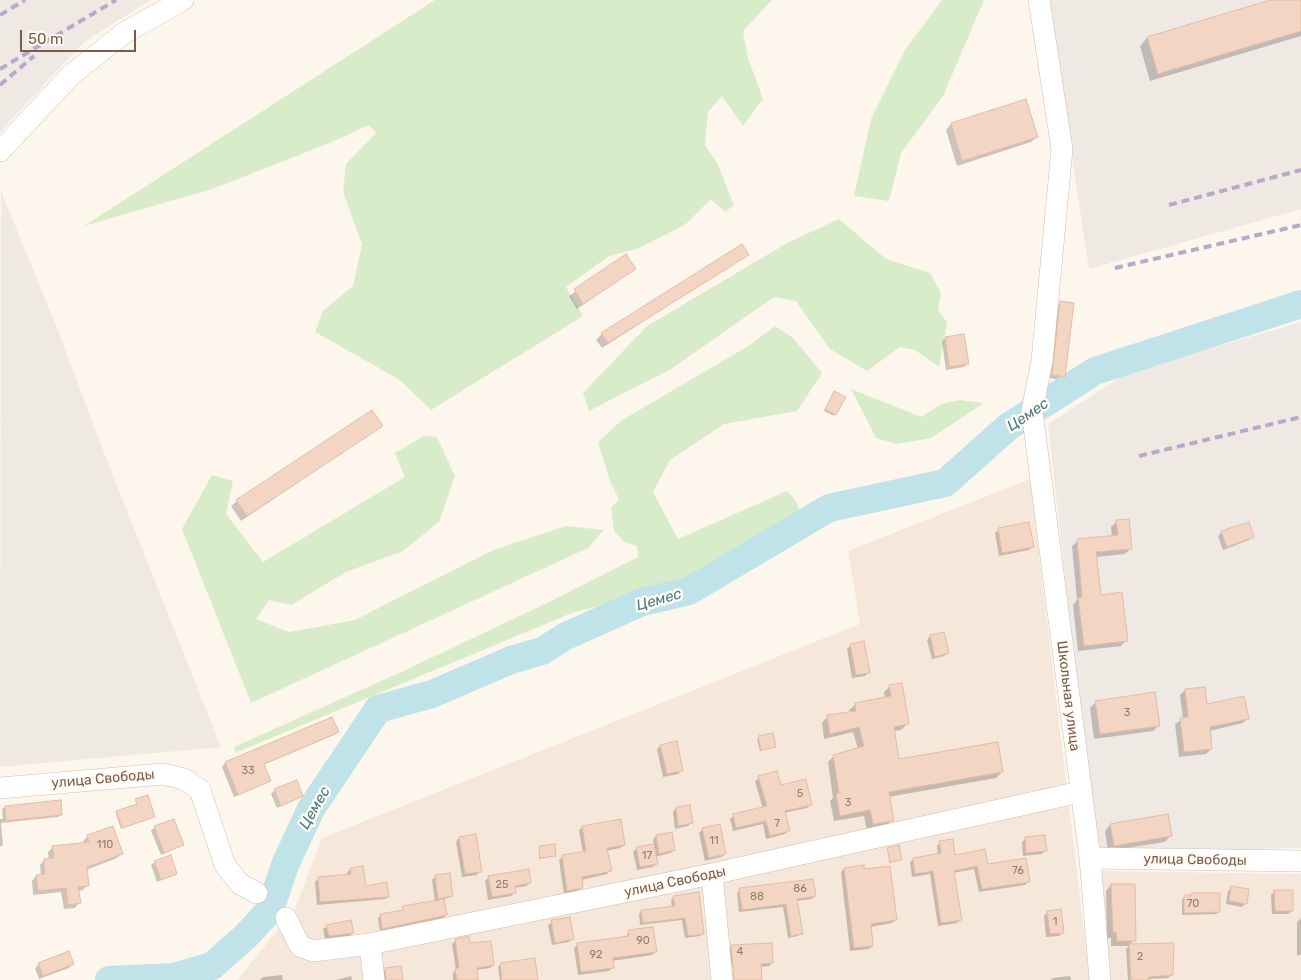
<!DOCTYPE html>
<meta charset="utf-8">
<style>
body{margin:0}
#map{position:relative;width:1301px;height:980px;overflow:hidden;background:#fdf6ec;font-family:Rubik,sans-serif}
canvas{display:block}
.scale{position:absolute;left:20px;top:30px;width:116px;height:22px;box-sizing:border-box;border:2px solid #7a5c4d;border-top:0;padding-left:6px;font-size:15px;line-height:18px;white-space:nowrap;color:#7a5c4d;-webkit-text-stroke:4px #fffaf3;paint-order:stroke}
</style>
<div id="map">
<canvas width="1301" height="980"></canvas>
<div class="scale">50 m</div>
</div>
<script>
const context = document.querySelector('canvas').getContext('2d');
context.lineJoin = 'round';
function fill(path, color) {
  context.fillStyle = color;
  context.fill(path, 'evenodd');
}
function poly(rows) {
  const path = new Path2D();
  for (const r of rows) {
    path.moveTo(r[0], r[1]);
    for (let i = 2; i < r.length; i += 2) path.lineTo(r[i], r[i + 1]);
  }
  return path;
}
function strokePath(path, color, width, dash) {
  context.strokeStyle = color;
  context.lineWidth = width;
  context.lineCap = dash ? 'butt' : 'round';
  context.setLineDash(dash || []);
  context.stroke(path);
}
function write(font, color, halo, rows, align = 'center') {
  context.font = font + ' Rubik,sans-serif';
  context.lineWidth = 5;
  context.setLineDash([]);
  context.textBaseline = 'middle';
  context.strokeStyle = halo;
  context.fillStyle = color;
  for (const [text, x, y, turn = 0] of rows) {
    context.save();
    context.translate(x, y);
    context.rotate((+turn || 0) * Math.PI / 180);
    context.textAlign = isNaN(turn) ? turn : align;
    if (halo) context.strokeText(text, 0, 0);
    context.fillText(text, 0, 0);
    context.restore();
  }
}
const residential = poly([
 [1030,479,1090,980,237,980,295,909,322,838,860,624,848,551],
 [1102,871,1301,874,1301,980,1111,980]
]);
const industrial = poly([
 [0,0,151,0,84,42,0,132],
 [1048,0,1301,0,1301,209,1089,269],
 [1,191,55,323,113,476,221,747,0,767],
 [1301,322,1301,848,1095,852,1048,424,1127,373]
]);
const green = poly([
 [435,0,772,0,743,31,748,58,763,99,743,126,722,96,708,112,705,145,717,163,734,205,725,212,711,199,685,225,637,249,609,256,566,287,583,316,431,410,400,380,315,332,323,311,353,286,362,244,343,192,346,164,376,133,369,125,332,142,212,189,84,226],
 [942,0,984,0,943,96,901,153,889,201,854,196,871,119,905,50],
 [839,219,886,259,930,273,941,293,938,310,947,322,939,367,915,350,900,347,867,371,830,349,796,301,774,297,671,369,589,411,583,393,647,326,789,242],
 [775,326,793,338,822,373,797,411,724,424,670,460,653,492,678,539,787,491,796,501,802,518,686,583,572,613,235,753,234,747,399,673,547,603,638,557,637,546,624,542,614,531,611,508,619,499,610,481,598,442,622,420,750,345],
 [851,389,922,417,941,404,960,400,984,403,931,438,897,444,876,438],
 [424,436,437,437,455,476,439,522,403,551,346,572,291,605,269,600,256,619,289,632,355,620,493,550,566,526,604,530,588,548,251,703,182,529,212,475,233,481,226,514,263,562,405,477,395,453]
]);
const shadow = poly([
 [1275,0,1301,0,1301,36,1150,81,1140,46,1147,38],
 [1025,101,1037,137,1031,142,957,166,946,130,951,124],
 [747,255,602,348,596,340,602,334],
 [626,256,634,269,577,309,569,296],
 [1061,303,1063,376,1060,380,1049,378,1057,306],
 [963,335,968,363,964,367,946,370,942,342,945,338],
 [833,394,835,414,834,416,824,411],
 [381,426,241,521,231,506,237,501],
 [1117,521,1131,548,1125,554,1095,557,1099,596,1126,640,1121,646,1078,651,1073,605,1077,600,1072,546,1078,541,1112,537,1111,527],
 [999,529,1033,547,1029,550,999,556,995,533],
 [1222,532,1253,537,1249,540,1223,550,1218,536],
 [943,633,948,653,944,656,932,659,927,640,930,636],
 [851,645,869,672,865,676,852,678,847,649],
 [890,686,907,724,901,730,893,731,898,761,1002,772,996,778,888,797,892,820,886,826,867,830,864,816,834,821,830,801,833,798,828,762,834,756,858,749,853,732,824,739,822,723,828,716,850,713,849,710,856,704,885,699,884,692],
 [1204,688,1206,706,1248,718,1243,723,1209,731,1211,749,1206,754,1179,757,1175,724,1183,719,1180,695,1185,690],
 [1096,702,1159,725,1153,731,1094,739,1090,708],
 [332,718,337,732,334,735,263,765,270,781,234,797,222,767,225,763],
 [772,734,775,746,760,751,757,739],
 [661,746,682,770,678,774,663,777,657,749],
 [759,778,811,804,807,808,784,813,788,831,785,834,766,839,763,824,733,831,730,819,734,815,763,809,755,781],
 [275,790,302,796,277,808,271,794],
 [136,800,153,817,121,829,116,814,136,806],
 [5,807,61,815,58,817,1,823,3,845,0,847,0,819,3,819,2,809],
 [676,808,691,823,688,826,675,829,673,812],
 [1110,825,1170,836,1165,842,1108,851,1105,831],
 [155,827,183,844,161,855,151,831],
 [583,827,624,845,620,848,606,851,611,870,607,874,581,880,582,887,578,891,564,894,559,860,563,856,583,853,579,830],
 [703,829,725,854,721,857,705,861,699,833],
 [88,836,122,854,117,858,86,870,87,885,83,890,78,891,79,903,75,908,64,909,61,892,33,895,32,881,36,876,41,876,40,865,44,860,49,860,48,852,53,847,84,844,83,841],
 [656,836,674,850,670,853,655,857,656,863,653,867,637,870,633,852,637,848,654,845,653,840],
 [459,838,480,871,477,875,462,877,456,842],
 [1025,839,1046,850,1042,854,1023,856,1022,842],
 [940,842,954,857,1029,881,1025,885,979,892,974,869,953,873,960,920,957,923,938,926,930,874,912,877,910,862,913,859,938,855,937,846],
 [540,847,555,856,539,859],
 [888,849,901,860,889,863],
 [155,862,176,874,157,882,151,865],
 [351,869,365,887,388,896,385,899,317,905,315,882,319,878,348,876,347,872],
 [844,869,863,870,895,920,892,923,870,927,872,946,869,949,850,951,841,872],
 [528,870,530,883,526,886,514,888,515,892,511,896,488,900,485,881,488,878],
 [449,874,452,896,443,900,446,915,443,918,380,931,378,918,381,915,401,911,403,908,435,902,432,880,435,877],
 [1111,885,1134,940,1129,945,1173,944,1172,975,1168,978,1128,980,1126,949,1129,946,1111,946,1111,938,1107,938,1106,891],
 [1232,887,1246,903,1242,907,1226,904,1228,891],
 [740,889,815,895,812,899,796,901,801,933,798,936,788,938,783,907,739,912,737,893],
 [1275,891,1292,911,1288,914,1272,914,1271,895],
 [1192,894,1219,911,1216,914,1182,915,1182,899],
 [674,897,703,934,700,936,685,938,682,920,640,925,639,914,642,911,672,908,671,900],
 [1048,912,1063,932,1059,936,1046,937,1044,916],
 [1301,918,1301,955,1297,955,1297,922],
 [552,922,572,939,569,942,552,945,548,925],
 [327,926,352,933,349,937,325,939,323,929],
 [629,931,655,952,652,955,612,961,613,967,609,971,578,975,574,948,578,944,626,937],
 [455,941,469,945,493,965,490,968,476,970,477,980,453,980,453,973,456,970,452,944],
 [732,946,772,963,769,966,760,967,761,980,738,980,736,963,730,964,728,950],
 [39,964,73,964,69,968,39,979,35,968],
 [501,964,536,980,500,980,498,967],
 [386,969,402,980,383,980,383,972],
 [282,975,283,980,260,980,263,977],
 [351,976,352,980,336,980],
 [1070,976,1071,980,1051,980,1053,978]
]);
const river = poly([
 [109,980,174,977,212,966,246,936,270,910,285,865,311,809,378,709,432,694,511,660,542,651,566,636,642,602,689,591,829,508,945,483,1009,426,1095,371,1301,304]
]);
const building = poly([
 [1270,0,1301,0,1301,31,1158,74,1147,37,1270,0],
 [1026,99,1038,137,962,161,951,123,1026,99],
 [742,244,749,255,608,343,601,333,742,244],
 [626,254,636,269,583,304,574,289,626,254],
 [1060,301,1074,303,1065,377,1052,375,1060,301],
 [964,334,969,364,949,367,945,337,964,334],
 [834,391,846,397,836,415,825,409,834,391],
 [372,410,383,426,247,516,236,500,372,410],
 [1129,519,1132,549,1096,552,1101,595,1122,592,1128,641,1084,646,1078,598,1082,597,1077,539,1118,535,1116,520,1129,519],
 [1029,522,1034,547,1002,553,998,528,1029,522],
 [1249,522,1254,537,1227,547,1221,531,1249,522],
 [944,632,949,653,935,657,930,635,944,632],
 [864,641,870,673,856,675,850,644,864,641],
 [902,683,909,724,894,727,899,759,998,742,1003,772,889,792,894,821,873,824,870,810,840,816,836,794,839,793,833,755,864,746,859,727,830,734,827,715,856,711,855,703,891,696,889,685,902,683],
 [1205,687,1207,704,1244,696,1249,719,1210,727,1212,749,1184,752,1180,718,1188,717,1185,689,1205,687],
 [1155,692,1160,726,1100,734,1095,701,1155,692],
 [332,717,339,732,264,764,271,781,238,795,225,762,332,717],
 [773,733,776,747,761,750,758,736,773,733],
 [677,741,683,771,667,774,660,745,677,741],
 [777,771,781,785,806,779,812,805,785,811,790,831,770,836,766,821,736,828,733,814,767,806,758,776,777,771],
 [297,780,303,796,281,806,274,789,297,780],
 [148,795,155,817,122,828,116,811,137,804,135,799,148,795],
 [61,800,62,815,6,821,5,806,61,800],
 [690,805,693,823,678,826,676,807,690,805],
 [1168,814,1172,836,1114,846,1110,824,1168,814],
 [174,819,184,845,164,853,154,826,174,819],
 [621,819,625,845,607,848,612,871,582,877,583,888,567,891,562,855,586,851,582,826,621,819],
 [720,824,726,854,709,858,702,828,720,824],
 [113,826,123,854,87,867,89,886,78,887,81,903,68,905,66,888,38,891,36,875,45,874,44,859,54,858,52,846,89,842,87,835,113,826],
 [672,832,675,850,659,854,656,835,672,832],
 [476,834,482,872,465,874,459,837,476,834],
 [1045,835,1047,851,1026,853,1025,837,1045,835],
 [953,839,955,855,985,849,988,864,1026,858,1030,882,982,889,977,866,954,871,962,920,941,923,933,871,915,874,913,858,941,853,939,841,953,839],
 [555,844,556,856,540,858,539,846,555,844],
 [654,844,658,864,640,867,636,847,654,844],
 [899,845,902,860,890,862,887,848,899,845],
 [171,855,177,874,161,880,154,861,171,855],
 [864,865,864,869,890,866,897,920,871,924,873,946,854,948,844,868,864,865],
 [363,866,366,886,387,882,389,897,320,902,318,877,351,874,350,868,363,866],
 [529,869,531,883,515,886,516,893,492,897,488,876,529,869],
 [450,873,453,896,438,899,435,875,450,873],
 [813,879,816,896,797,899,803,934,791,936,786,904,742,910,739,888,813,879],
 [1111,884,1135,884,1136,941,1117,941,1116,932,1113,932,1111,884],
 [1231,886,1249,889,1247,904,1229,901,1231,886],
 [1274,890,1293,890,1293,911,1275,911,1274,890],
 [699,892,704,934,688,936,685,918,643,923,641,910,675,906,673,896,699,892],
 [1192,893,1220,893,1220,912,1184,913,1184,895,1192,895,1192,893],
 [444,899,447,915,382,929,380,914,403,910,403,906,444,899],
 [1061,909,1064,933,1050,934,1047,911,1061,909],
 [570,917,574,939,555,943,551,920,570,917],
 [351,920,354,933,329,936,326,925,351,920],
 [653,927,657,952,613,958,614,968,581,972,577,943,629,936,628,930,653,927],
 [469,936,470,943,491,941,494,965,477,968,478,980,457,980,455,969,459,968,455,939,469,936],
 [772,943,773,963,761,964,762,980,734,980,731,945,772,943],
 [1174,943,1173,975,1148,977,1149,980,1131,980,1129,944,1174,943],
 [69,951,74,964,43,976,38,963,69,951],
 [535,958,538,980,502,980,500,963,535,958],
 [401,966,403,980,386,980,385,968,401,966]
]);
const minor = poly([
 [1039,0,1062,149,1042,361,1032,411,1090,858,1100,980],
 [0,151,71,75,124,33,183,0],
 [0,788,163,774,184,779,200,790,225,865,240,884,257,893],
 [1090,858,1301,861],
 [712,874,722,980],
 [286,918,300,946,313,951,370,944,712,874,1080,792],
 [370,944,374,980]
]);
const rail = poly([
 [0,15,25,0],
 [0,69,116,0],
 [0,85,34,56],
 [1169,205,1301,170],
 [1115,268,1301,225],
 [1139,456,1301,417]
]);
const numberNames = [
 ["3",1127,713],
 ["33",248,771],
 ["5",800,794],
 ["3",848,803],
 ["7",777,824],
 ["11",714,841],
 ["110",105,845],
 ["17",647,856],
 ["76",1018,871],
 ["25",502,885],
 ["86",800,889],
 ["88",757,897],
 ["70",1193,904],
 ["1",1055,922],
 ["90",643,941],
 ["4",740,952],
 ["92",596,955],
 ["2",1140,957]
];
const streetNames = [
 ["Школьная улица",1068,696,83],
 ["улица Свободы",103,779,-5],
 ["улица Свободы",1195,860,1],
 ["улица Свободы",675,882,-12]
];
const waterNames = [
 ["Цемес",1028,415,-34],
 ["Цемес",659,600,-16],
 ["Цемес",315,808,-60]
];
fill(residential, '#f5e8da');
fill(industrial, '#efe9e4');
fill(green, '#d8ecc9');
fill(shadow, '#0003');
strokePath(river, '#bfe3e8', 28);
fill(building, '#f3d5c3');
strokePath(building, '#e6bba3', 1);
strokePath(minor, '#d1beb0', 22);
strokePath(minor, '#fff', 21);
strokePath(rail, '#b9a8c9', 4, [8, 5]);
write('11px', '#987a6a', null, numberNames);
write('14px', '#7a5c4d', '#fffaf3', streetNames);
write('italic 15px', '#437c86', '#fffaf3', waterNames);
</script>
